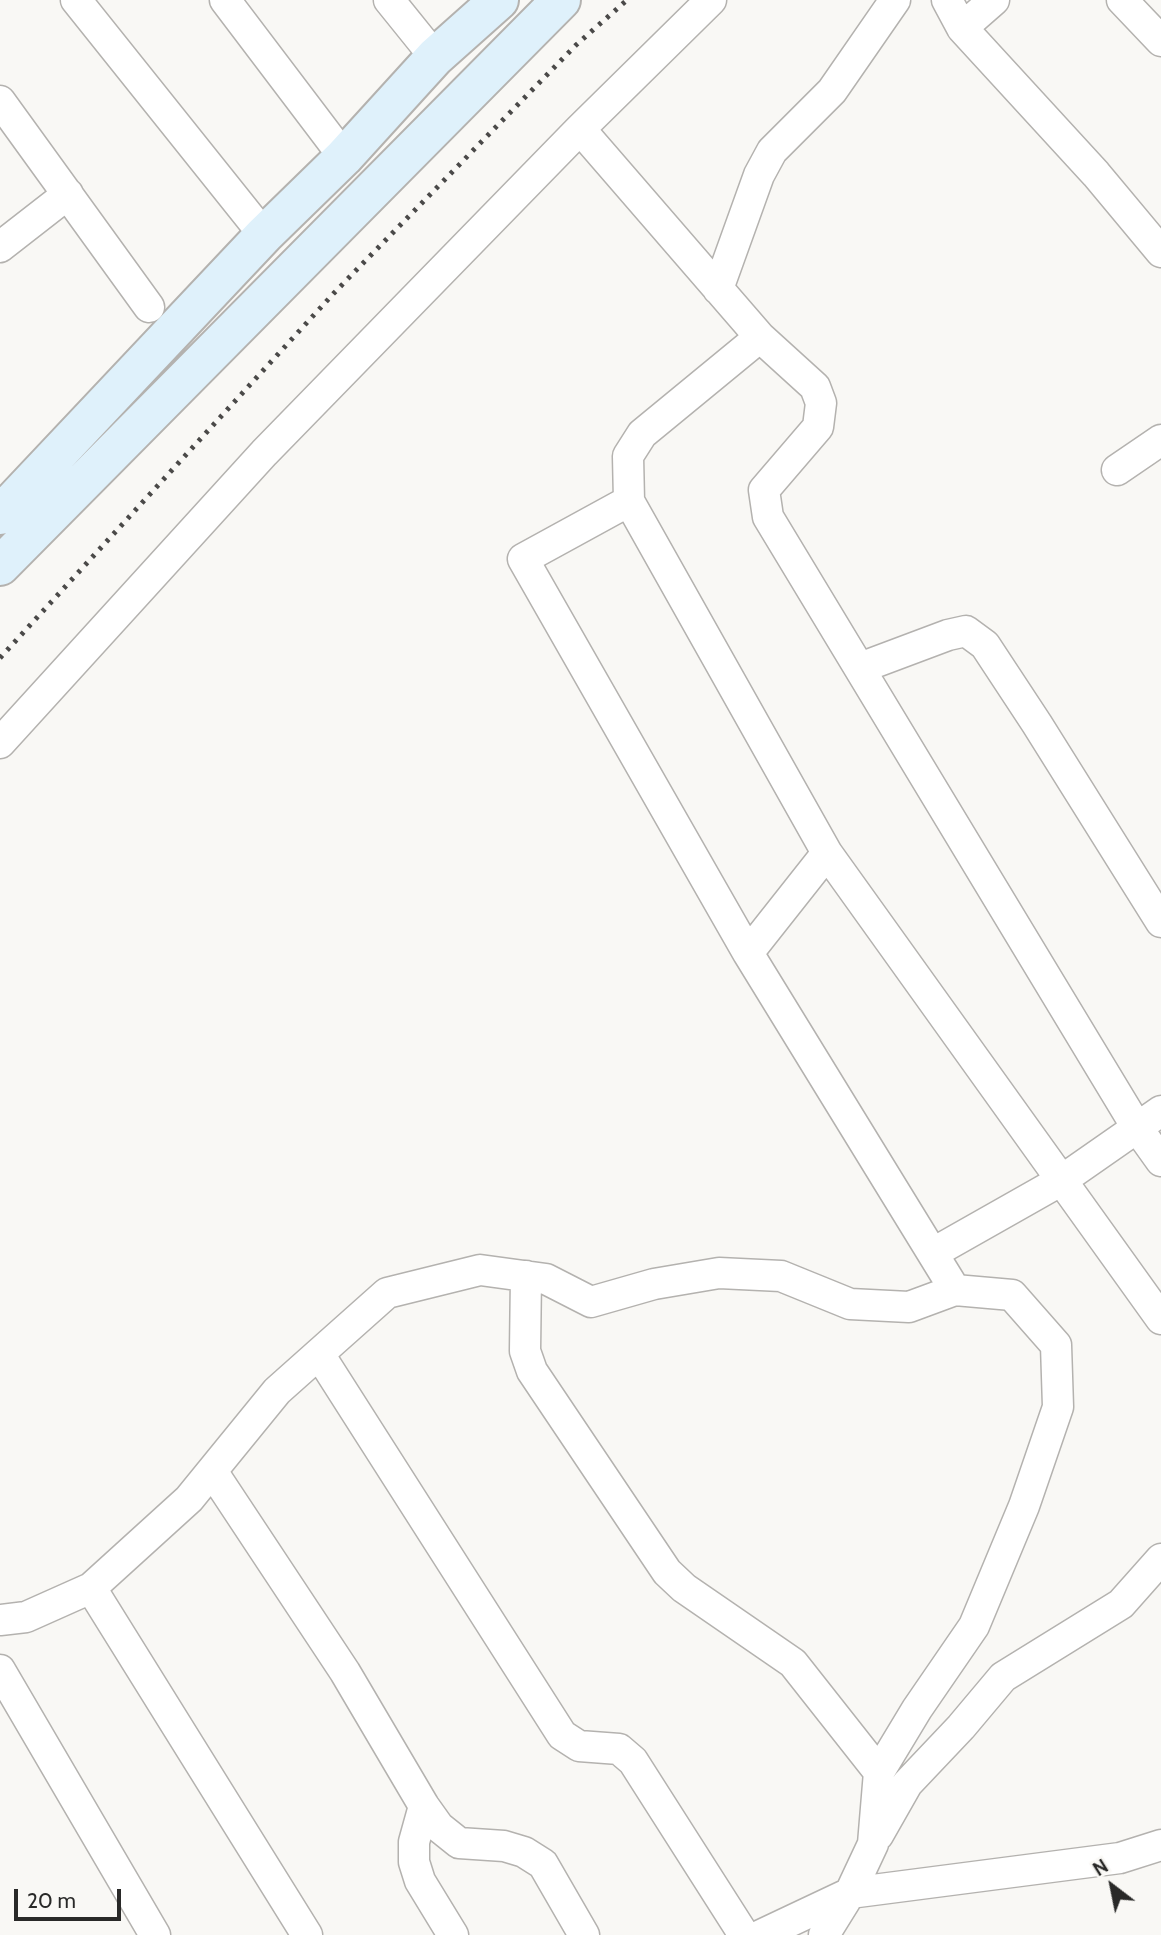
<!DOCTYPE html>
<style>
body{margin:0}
#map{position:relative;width:1161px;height:1935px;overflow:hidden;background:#f9f8f5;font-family:Cabin,sans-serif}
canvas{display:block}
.north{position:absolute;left:1077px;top:1851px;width:70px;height:70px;-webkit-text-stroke:5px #f9f8f5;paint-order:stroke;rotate:328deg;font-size:19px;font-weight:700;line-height:28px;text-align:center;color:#292928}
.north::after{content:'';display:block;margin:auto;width:24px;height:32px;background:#292928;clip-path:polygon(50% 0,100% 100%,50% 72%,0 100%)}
.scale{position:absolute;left:14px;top:1889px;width:107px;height:32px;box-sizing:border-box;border:4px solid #292928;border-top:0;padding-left:9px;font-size:21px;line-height:24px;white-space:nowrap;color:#292928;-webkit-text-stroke:5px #f9f8f5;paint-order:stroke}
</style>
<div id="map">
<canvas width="1161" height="1935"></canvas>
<div class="north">N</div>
<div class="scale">20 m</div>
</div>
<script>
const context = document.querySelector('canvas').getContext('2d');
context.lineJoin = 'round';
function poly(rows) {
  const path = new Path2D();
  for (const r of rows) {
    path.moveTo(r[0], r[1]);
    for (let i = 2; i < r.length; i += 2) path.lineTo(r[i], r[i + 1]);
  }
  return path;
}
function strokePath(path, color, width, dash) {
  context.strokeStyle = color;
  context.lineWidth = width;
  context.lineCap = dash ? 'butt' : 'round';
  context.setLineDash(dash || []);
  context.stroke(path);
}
const street = poly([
 [76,0,264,235],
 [225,0,344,157],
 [389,0,435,57],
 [947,0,962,28],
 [994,0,962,28,1096,174,1161,252],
 [1122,0,1161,41],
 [0,101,149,307],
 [580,129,760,337,642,434,628,456,629,501,523,559,748,953,955,1290],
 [0,247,68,194],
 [718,289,759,175,772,151,832,91,895,0],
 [760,337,815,387,821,403,818,427,764,490,768,517,1136,1126,1161,1161],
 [1117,470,1161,440],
 [629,501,827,853,748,953],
 [860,668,948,635,966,631,985,645,1037,724,1161,922],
 [0,743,264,453,580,129,711,0],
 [827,853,1161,1319],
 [933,1253,1062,1180,1161,1111],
 [526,1276,525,1351,532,1371,667,1572,684,1588,793,1663,879,1772],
 [319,1354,562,1735,579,1746,619,1749,633,1761,744,1935],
 [212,1471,345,1672,424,1806,439,1827,459,1843,504,1846,524,1852,543,1864,584,1935],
 [91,1588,307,1935],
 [0,1620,26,1617,91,1588,189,1499,277,1391,387,1293,480,1270,546,1279,591,1302,654,1284,719,1273,781,1276,850,1304,909,1307,955,1290,1012,1295,1056,1345,1058,1407,1024,1506,974,1626,917,1709,879,1772,873,1844,850,1893,824,1935],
 [0,1670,155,1935],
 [424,1806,414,1842,414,1862,420,1881,453,1935],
 [878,1835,907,1784,961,1727,1003,1677,1121,1604,1161,1559],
 [761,1935,850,1893,1120,1858,1161,1845]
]);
const secondary = poly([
 [0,515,264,235,344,157,435,57,499,0],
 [0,566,561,0]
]);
const rail = poly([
 [0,658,334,293,576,45,627,0]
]);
strokePath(street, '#b4b2af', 33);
strokePath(secondary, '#b4b2af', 42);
strokePath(street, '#fff', 30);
strokePath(secondary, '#dff1fb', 38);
strokePath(rail, '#4a4948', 5, [3.5, 7]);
</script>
